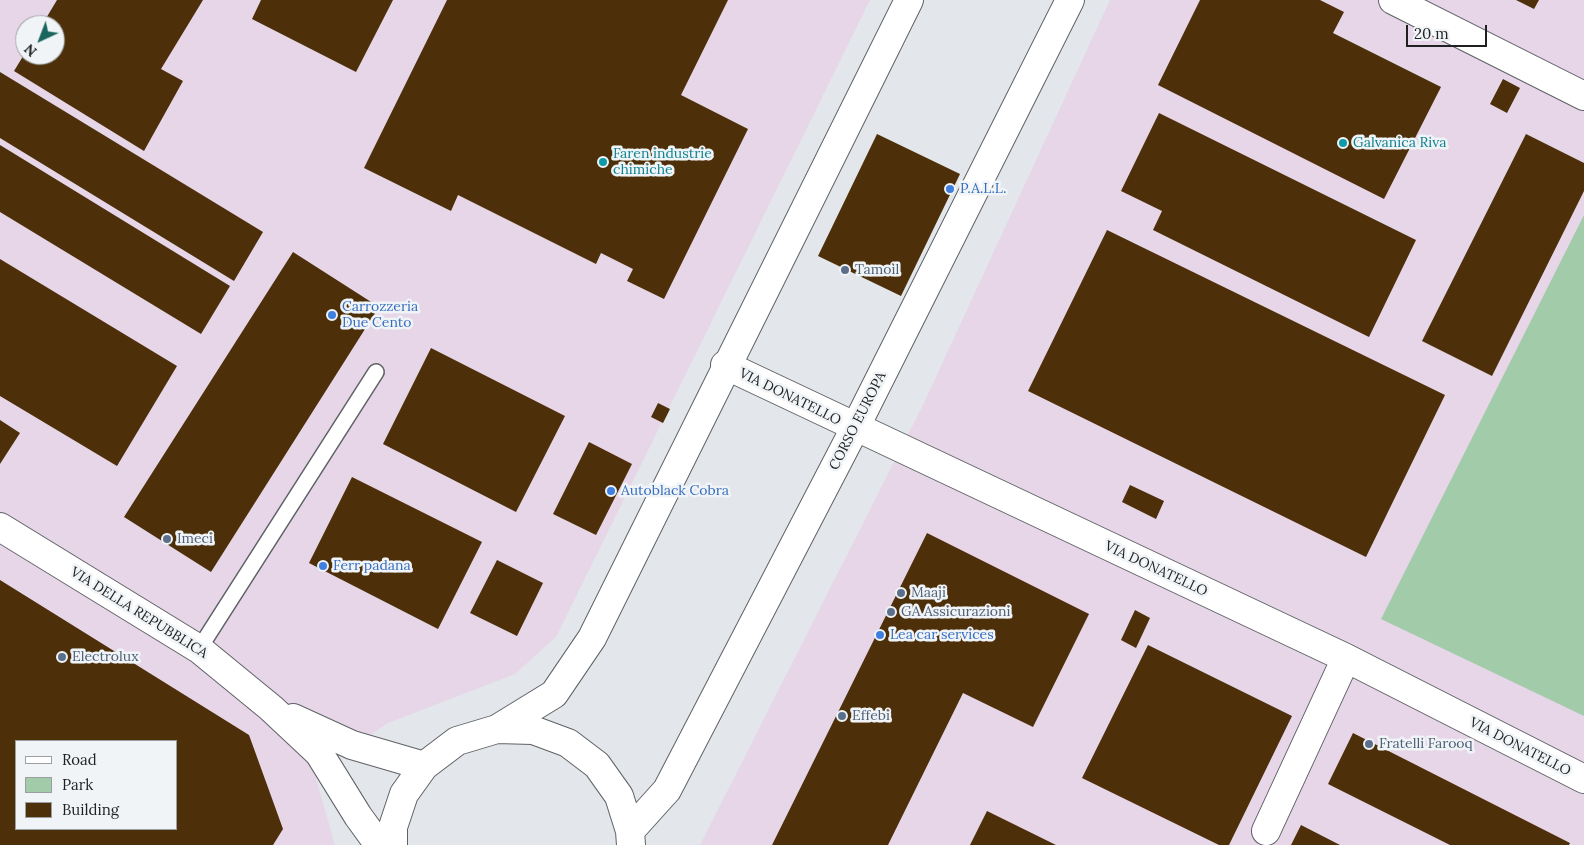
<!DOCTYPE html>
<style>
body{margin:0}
#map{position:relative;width:1584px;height:845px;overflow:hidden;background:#e3e6ea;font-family:Lora,serif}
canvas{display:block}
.legend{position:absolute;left:15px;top:740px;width:162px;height:90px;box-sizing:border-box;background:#f0f4f7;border:1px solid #9c9fa1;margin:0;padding:6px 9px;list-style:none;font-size:15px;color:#1e2021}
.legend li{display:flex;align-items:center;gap:10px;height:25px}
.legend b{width:25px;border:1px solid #9c9fa1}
.north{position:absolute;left:15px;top:15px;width:50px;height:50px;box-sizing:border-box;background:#f0f4f7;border:1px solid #9c9fa1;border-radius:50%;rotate:223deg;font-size:14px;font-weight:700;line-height:20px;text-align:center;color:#1e2021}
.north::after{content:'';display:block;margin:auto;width:18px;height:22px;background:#1a665e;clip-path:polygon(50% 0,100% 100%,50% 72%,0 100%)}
.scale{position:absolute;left:1406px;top:25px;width:81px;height:22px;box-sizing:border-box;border:2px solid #1e2021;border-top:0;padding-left:6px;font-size:15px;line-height:18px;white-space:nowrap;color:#1e2021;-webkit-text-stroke:4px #f0f4f7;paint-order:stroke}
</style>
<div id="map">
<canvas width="1584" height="845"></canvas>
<ul class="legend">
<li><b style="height:6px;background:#fff"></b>Road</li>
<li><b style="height:14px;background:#a2cba9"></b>Park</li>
<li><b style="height:14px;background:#4d2f09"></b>Building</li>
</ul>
<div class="north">N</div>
<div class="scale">20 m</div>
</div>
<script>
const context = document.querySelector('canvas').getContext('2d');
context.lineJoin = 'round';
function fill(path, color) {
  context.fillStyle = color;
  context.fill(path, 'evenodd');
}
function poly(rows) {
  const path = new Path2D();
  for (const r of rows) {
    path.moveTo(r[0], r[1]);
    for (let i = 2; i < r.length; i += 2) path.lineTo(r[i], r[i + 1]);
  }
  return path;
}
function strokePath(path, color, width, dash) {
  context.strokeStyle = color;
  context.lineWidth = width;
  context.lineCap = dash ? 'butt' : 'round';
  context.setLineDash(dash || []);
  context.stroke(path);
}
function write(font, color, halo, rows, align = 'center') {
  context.font = font + ' Lora,serif';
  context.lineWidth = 5;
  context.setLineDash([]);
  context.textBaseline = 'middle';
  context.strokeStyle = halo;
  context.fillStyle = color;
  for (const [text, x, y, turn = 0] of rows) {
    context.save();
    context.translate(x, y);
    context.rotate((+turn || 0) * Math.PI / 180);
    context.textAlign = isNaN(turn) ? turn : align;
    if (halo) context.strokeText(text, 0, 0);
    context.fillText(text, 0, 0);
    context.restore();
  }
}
const industrial = poly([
 [0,0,870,0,556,637,515,674,388,723,314,772,335,845,0,845],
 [25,25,55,25,55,55,25,55],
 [16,741,176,741,176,829,16,829],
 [1110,0,1584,0,1584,845,700,845,924,403]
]);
const green = poly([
 [1584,215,1584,716,1381,619]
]);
const building = poly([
 [57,0,203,0,161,69,183,81,144,151,14,71,25,53,25,55,55,55,55,25,42,25],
 [261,0,393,0,356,72,252,19],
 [447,0,728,0,681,95,748,129,664,299,627,281,633,269,601,253,596,264,458,195,451,211,364,168],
 [1200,0,1320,0,1344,12,1333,33,1441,87,1384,199,1158,85],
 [1516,0,1539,0,1534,9],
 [0,72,263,232,234,281,0,138],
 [1503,79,1520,88,1507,113,1490,104],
 [1159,113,1416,240,1369,337,1153,230,1162,211,1121,191],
 [877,134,960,174,901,296,818,256],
 [1526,134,1584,163,1584,191,1492,376,1422,341],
 [0,145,230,286,201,334,0,212],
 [1107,230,1445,395,1366,557,1028,391],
 [293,252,379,307,211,572,124,517],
 [0,259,177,366,117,466,0,396],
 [431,348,565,416,516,512,383,444],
 [658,403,670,409,663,423,651,417],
 [0,420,20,433,0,464],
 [589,442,632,464,596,535,553,514],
 [352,477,482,542,438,629,309,563],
 [1130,485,1164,501,1156,519,1122,502],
 [927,533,1089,614,1033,727,963,693,888,845,772,845],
 [497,560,543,583,517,636,470,613],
 [0,580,249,735,283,829,273,845,0,845],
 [16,741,176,741,176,829,16,829],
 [1135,610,1150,618,1136,648,1121,640],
 [1148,645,1292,716,1229,845,1219,845,1082,778],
 [1353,733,1570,843,1569,845,1450,845,1328,784],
 [987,811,1056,845,970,845],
 [1301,825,1340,845,1291,845]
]);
const lane = poly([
 [199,649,376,372]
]);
const street = poly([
 [1393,0,1584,96],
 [725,365,1346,658,1584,779],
 [0,527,199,649,271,708,319,753,358,816,379,845],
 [293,718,352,745,424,766],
 [1266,831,1346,658]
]);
const secondary = poly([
 [497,729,554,694,592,638,909,0],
 [630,831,667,790,855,428,1070,0],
 [393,845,393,827,404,794,424,766,457,741,497,729,533,730,568,743,597,765,619,796,630,831,631,845]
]);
const markers = [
 [1343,143,5,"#0f9aa8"],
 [603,162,5,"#0f9aa8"],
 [950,189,5,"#3f7fe0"],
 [845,270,5,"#5c6f8a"],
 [332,315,5,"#3f7fe0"],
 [611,491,5,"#3f7fe0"],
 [167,539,5,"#5c6f8a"],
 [323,566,5,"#3f7fe0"],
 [901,593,5,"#5c6f8a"],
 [891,612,5,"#5c6f8a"],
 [880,635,5,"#3f7fe0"],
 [62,657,5,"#5c6f8a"],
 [842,716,5,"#5c6f8a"],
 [1369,744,5,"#5c6f8a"]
];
const cultureNames = [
 ["Galvanica Riva",1353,143],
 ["Faren industrie",613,154],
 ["chimiche",613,170]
];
const shopNames = [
 ["P.A.L.L.",960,189],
 ["Carrozzeria",342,307],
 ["Due Cento",342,323],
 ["Autoblack Cobra",621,491],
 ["Ferr padana",333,566],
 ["Lea car services",890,635]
];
const serviceNames = [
 ["Tamoil",855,270],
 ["Imeci",177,539],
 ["Maaji",911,593],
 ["GA Assicurazioni",901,612],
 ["Electrolux",72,657],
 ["Effebi",852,716],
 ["Fratelli Farooq",1379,744]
];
const streetNames = [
 ["VIA DONATELLO",790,397,26],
 ["CORSO EUROPA",858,421,-63],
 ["VIA DONATELLO",1156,569,25],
 ["VIA DELLA REPUBBLICA",139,613,32],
 ["VIA DONATELLO",1520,747,27]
];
fill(industrial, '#e6d6e8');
fill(green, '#a2cba9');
fill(building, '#4d2f09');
strokePath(lane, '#5f6265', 18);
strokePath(street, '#5f6265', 30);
strokePath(secondary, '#5f6265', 30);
strokePath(lane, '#fff', 15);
strokePath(street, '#fff', 28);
strokePath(secondary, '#fff', 28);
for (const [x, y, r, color] of markers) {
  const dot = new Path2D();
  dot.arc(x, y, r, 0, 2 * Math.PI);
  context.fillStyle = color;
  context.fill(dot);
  strokePath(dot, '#f0f4f7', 2);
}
write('14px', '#0d838f', '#f0f4f7', cultureNames, 'left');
write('14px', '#366cbe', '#f0f4f7', shopNames, 'left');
write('14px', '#4e5e75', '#f0f4f7', serviceNames, 'left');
write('14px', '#1e2021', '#f0f4f7', streetNames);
</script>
